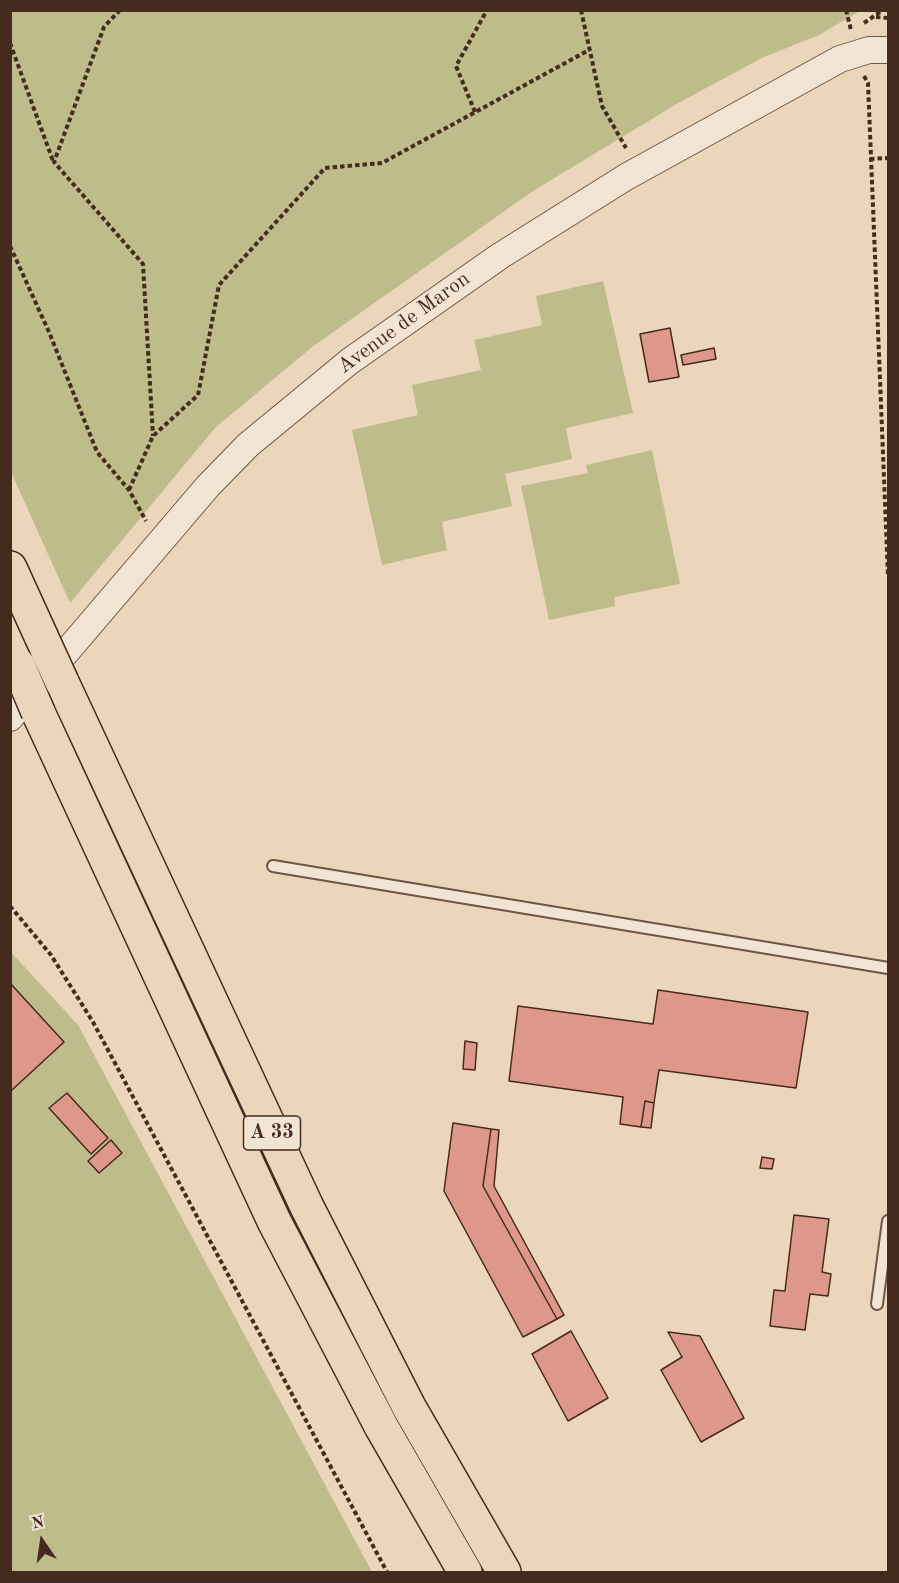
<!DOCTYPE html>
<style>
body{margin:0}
#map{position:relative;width:899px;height:1583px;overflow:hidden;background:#ebd6bb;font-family:"Old Standard TT",serif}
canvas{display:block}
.frame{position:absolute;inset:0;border:12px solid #452a1e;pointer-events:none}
.north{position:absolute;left:12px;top:1511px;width:60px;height:60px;-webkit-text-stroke:4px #f2e4d3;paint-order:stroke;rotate:347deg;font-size:16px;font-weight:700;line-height:24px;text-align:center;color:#452a1e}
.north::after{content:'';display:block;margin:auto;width:21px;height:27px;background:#452a1e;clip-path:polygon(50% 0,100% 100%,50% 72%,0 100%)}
</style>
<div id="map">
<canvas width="899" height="1583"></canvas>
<div class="frame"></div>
<div class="north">N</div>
</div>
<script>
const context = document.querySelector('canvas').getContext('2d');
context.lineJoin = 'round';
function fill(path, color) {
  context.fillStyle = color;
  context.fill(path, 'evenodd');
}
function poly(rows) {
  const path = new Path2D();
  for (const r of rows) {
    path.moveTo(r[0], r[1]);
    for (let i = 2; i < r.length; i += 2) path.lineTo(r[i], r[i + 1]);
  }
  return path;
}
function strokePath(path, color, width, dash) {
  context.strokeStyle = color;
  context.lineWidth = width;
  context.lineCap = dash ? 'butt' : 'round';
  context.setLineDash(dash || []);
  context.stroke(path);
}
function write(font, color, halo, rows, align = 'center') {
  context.font = font + ' "Old Standard TT",serif';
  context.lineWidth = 5;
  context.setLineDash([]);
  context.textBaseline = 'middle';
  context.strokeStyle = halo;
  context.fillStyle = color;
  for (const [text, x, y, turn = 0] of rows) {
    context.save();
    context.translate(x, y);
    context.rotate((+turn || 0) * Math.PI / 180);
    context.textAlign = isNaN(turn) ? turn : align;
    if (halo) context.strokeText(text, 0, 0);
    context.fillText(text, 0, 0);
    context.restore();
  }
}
const green = poly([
 [10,11,11,10,860,11,819,35,764,57,680,102,533,191,312,347,215,428,70,603,11,472],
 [603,281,633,413,566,428,572,459,505,474,512,506,442,522,447,550,382,565,352,430,418,415,412,385,481,370,474,340,542,325,536,296],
 [652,450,680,584,614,597,615,606,549,620,521,486,588,473,586,465],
 [10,951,78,1025,372,1572,11,1572]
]);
const building = poly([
 [670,328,679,377,649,382,640,334,670,328],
 [714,348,716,359,683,365,681,355,714,348],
 [10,983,64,1042,12,1090,10,1088,10,983],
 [658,990,808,1012,796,1088,659,1070,654,1103,645,1101,641,1127,620,1124,623,1097,509,1081,518,1006,653,1024,658,990],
 [465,1041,477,1043,475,1070,463,1069,465,1041],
 [67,1093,108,1138,91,1154,49,1108,67,1093],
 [645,1101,654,1103,651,1128,641,1127,645,1101],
 [453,1123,491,1129,483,1186,557,1319,523,1337,444,1191,453,1123],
 [491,1129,499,1130,494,1186,564,1315,557,1319,483,1186,491,1129],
 [111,1140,122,1153,99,1173,88,1161,111,1140],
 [762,1157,774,1159,772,1169,760,1168,762,1157],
 [794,1215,829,1219,822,1272,831,1274,828,1296,810,1294,805,1330,770,1326,774,1290,785,1291,794,1215],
 [571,1331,608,1398,568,1421,532,1354,571,1331],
 [668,1332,700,1336,744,1418,701,1442,661,1370,682,1357,668,1332]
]);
const path = poly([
 [120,10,104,27,54,162,143,264,153,436],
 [581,10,602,106,626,148],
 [846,10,851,30],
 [876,17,888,18],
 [864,23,883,10],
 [10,43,53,161],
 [864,76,868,83,888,577],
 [475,112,456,66,487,10],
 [870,159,888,158],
 [10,246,49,332,97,452,129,490,146,521],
 [129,490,153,436,198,395,219,285,325,168,382,163,589,50],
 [10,906,51,955,93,1022,387,1572]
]);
const service = poly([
 [273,866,888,968],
 [877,1304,888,1221]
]);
const tertiary = poly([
 [10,718,208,486,248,445,350,361,500,256,626,177,840,59,869,50,888,50]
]);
const motorway = poly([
 [10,568,41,636],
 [62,682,307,1207,409,1407,504,1572],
 [38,712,274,1221,381,1426,465,1572]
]);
const motorwayBridge = poly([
 [41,636,62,682],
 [18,665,38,712]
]);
const shields = [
 [272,1133,57]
];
const shieldNames = [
 ["A 33",272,1133]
];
const streetNames = [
 ["Avenue de Maron",404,323,-36]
];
fill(green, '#bfbc8b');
fill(building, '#de988a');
strokePath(building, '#452a1e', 1.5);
strokePath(service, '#6e5545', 14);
strokePath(tertiary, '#6e5545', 28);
strokePath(motorway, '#452a1e', 36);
strokePath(path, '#452a1e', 4, [4.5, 3]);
strokePath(service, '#f2e4d3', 10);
strokePath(tertiary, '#f2e4d3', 26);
strokePath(motorway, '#ebd6bb', 33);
strokePath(motorwayBridge, '#452a1e', 36, []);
strokePath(motorwayBridge, '#ebd6bb', 33);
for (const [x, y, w] of shields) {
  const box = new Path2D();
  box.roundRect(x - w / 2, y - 17, w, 34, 4.5);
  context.fillStyle = '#f2e4d3';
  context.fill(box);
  strokePath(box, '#452a1e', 1.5);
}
write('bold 20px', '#452a1e', null, shieldNames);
write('21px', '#452a1e', '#f2e4d3', streetNames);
</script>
